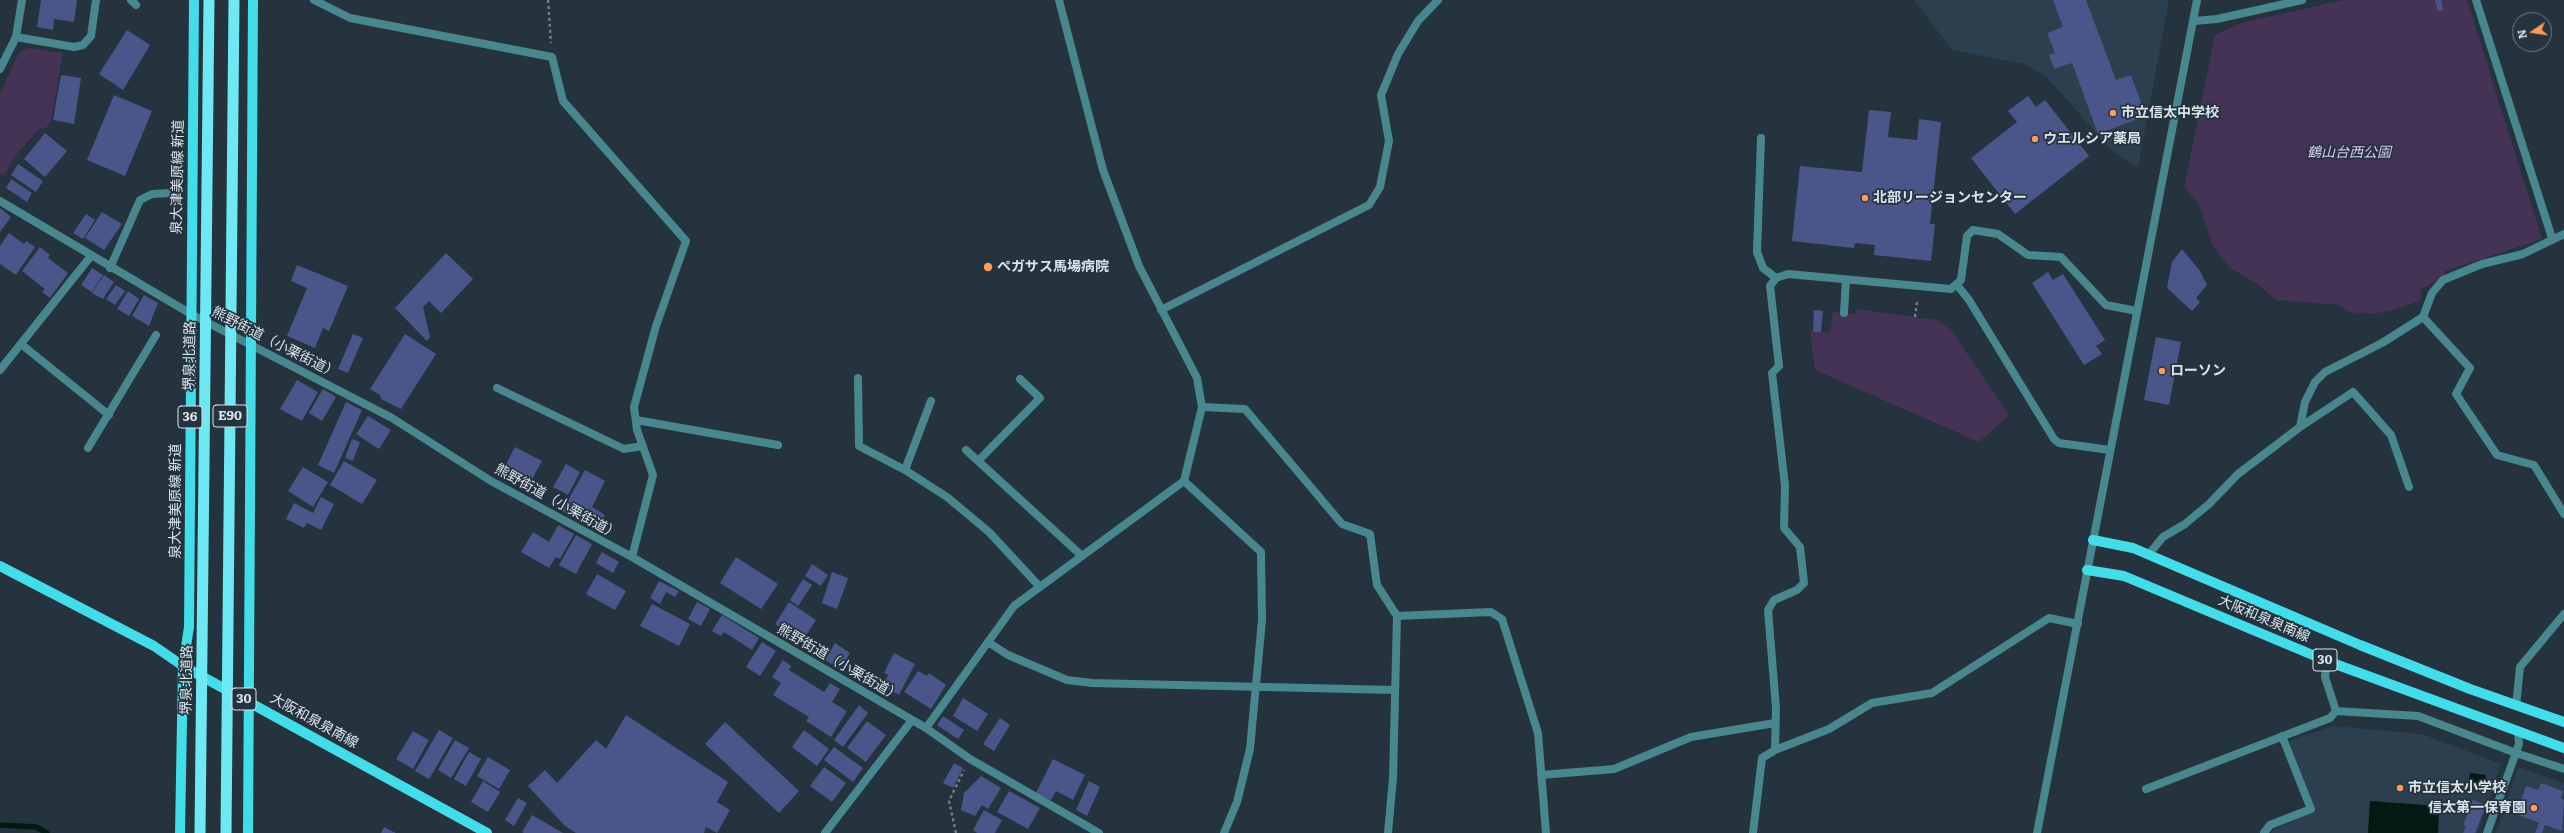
<!DOCTYPE html>
<meta charset="utf-8">
<style>
body{margin:0}
#map{position:relative;width:2564px;height:833px;overflow:hidden;background:#24333e;font-family:Literata,serif}
canvas{display:block}
.north{position:absolute;left:2512px;top:12px;width:40px;height:40px;box-sizing:border-box;background:#24333e;border:1px solid #6d7a83;border-radius:50%;rotate:257deg;font-size:11px;font-weight:700;line-height:16px;text-align:center;color:#dbe4eb}
.north::after{content:'';display:block;margin:auto;width:14px;height:18px;background:#ff9b5a;clip-path:polygon(50% 0,100% 100%,50% 72%,0 100%)}
</style>
<div id="map">
<canvas width="2564" height="833"></canvas>
<div class="north">N</div>
</div>
<script>
const context = document.querySelector('canvas').getContext('2d');
context.lineJoin = 'round';
function fill(path, color) {
  context.fillStyle = color;
  context.fill(path, 'evenodd');
}
function poly(rows) {
  const path = new Path2D();
  for (const r of rows) {
    path.moveTo(r[0], r[1]);
    for (let i = 2; i < r.length; i += 2) path.lineTo(r[i], r[i + 1]);
  }
  return path;
}
function strokePath(path, color, width, dash) {
  context.strokeStyle = color;
  context.lineWidth = width;
  context.lineCap = dash ? 'butt' : 'round';
  context.setLineDash(dash || []);
  context.stroke(path);
}
function write(font, color, halo, rows, align = 'center') {
  context.font = font + ' Literata,"Noto Sans JP",serif';
  context.lineWidth = 3.5;
  context.setLineDash([]);
  context.textBaseline = 'middle';
  context.strokeStyle = halo;
  context.fillStyle = color;
  for (const [text, x, y, turn = 0] of rows) {
    context.save();
    context.translate(x, y);
    context.rotate((+turn || 0) * Math.PI / 180);
    context.textAlign = isNaN(turn) ? turn : align;
    if (halo) context.strokeText(text, 0, 0);
    context.fillText(text, 0, 0);
    context.restore();
  }
}
const built = poly([
 [1914,0,2169,0,2138,168,2111,150,2046,76,2024,64,1952,50],
 [2334,726,2422,734,2501,764,2477,833,2271,833,2275,828,2316,811,2289,741],
 [2518,767,2564,783,2564,833,2496,833]
]);
const green = poly([
 [2343,0,2467,0,2542,239,2445,271,2445,275,2420,290,2421,300,2394,310,2372,314,2349,312,2340,305,2276,300,2256,283,2230,268,2213,246,2198,202,2184,187,2215,35,2241,23],
 [28,48,63,53,51,121,46,128,40,128,15,156,4,176,0,174,0,94,19,53],
 [1856,309,1938,320,1951,330,2009,415,1979,442,1815,370,1810,331,1830,333,1833,312,1855,314]
]);
const water = poly([
 [2470,773,2486,775,2485,791,2468,789],
 [2370,801,2439,806,2438,833,2368,833]
]);
const stream = poly([
 [0,825,36,827,47,833]
]);
const building = poly([
 [41,0,77,0,74,22,54,19,53,30,37,27],
 [2053,0,2086,0,2116,80,2131,75,2146,116,2098,134,2072,63,2054,69,2049,55,2055,53,2047,33,2063,27],
 [2435,0,2441,0,2443,10,2438,11],
 [127,30,150,45,123,90,99,74],
 [61,75,81,78,74,124,53,120],
 [114,95,152,111,125,176,87,160],
 [2028,96,2036,107,2045,100,2089,156,2015,214,1971,158,2017,122,2008,111],
 [1869,110,1891,112,1888,137,1917,140,1919,119,1941,122,1930,224,1935,224,1931,261,1874,255,1875,245,1855,243,1854,248,1792,241,1800,166,1862,172],
 [45,133,67,151,45,177,24,159],
 [18,164,43,181,36,192,11,175],
 [11,179,32,193,27,202,6,188],
 [0,208,11,217,0,232],
 [102,212,122,224,104,250,85,238],
 [86,214,95,220,83,239,73,233],
 [9,233,24,244,26,241,35,247,16,275,0,264,0,246],
 [40,247,50,255,48,258,68,273,50,298,42,292,45,289,22,271],
 [2182,249,2200,271,2207,285,2196,298,2200,302,2192,311,2167,288,2172,262],
 [446,253,473,279,441,313,429,301,423,307,430,337,427,341,395,308],
 [297,265,348,286,329,331,323,328,315,348,287,336,307,288,291,281],
 [92,268,103,275,92,292,81,285],
 [2048,272,2053,280,2063,274,2105,340,2096,346,2102,354,2084,365,2032,283],
 [104,275,114,282,103,299,92,293],
 [116,285,125,291,115,305,106,299],
 [128,291,139,299,129,316,117,309],
 [144,295,158,303,149,326,132,316],
 [1814,310,1823,311,1821,332,1813,332],
 [353,334,363,338,348,373,338,369],
 [405,334,436,354,401,409,381,399,380,395,370,389],
 [2156,337,2181,342,2169,405,2144,400],
 [297,380,318,392,302,421,280,409],
 [323,389,336,397,322,421,309,413],
 [346,402,362,410,334,473,318,465],
 [368,416,391,430,379,449,356,434],
 [352,439,360,442,353,461,345,458],
 [515,447,542,461,529,485,502,472],
 [344,461,377,480,362,504,330,485],
 [566,464,580,472,568,495,553,487],
 [303,467,328,482,313,507,288,491],
 [585,470,605,481,592,507,605,515,597,530,562,511],
 [321,497,334,504,321,530,307,523,304,528,286,519,294,503,313,513],
 [558,525,574,534,560,559,556,557,549,568,521,552,533,532,549,542],
 [576,535,592,544,576,574,559,565],
 [602,552,619,562,613,573,596,563],
 [736,557,778,584,761,609,720,583],
 [812,564,828,575,821,586,805,576],
 [832,572,848,578,837,609,822,603],
 [597,574,626,591,615,610,586,594],
 [803,579,812,585,798,606,790,600],
 [659,581,679,591,675,597,666,592,660,604,650,598],
 [697,602,710,609,701,626,688,619],
 [789,602,816,620,802,641,775,624],
 [652,604,690,624,679,646,640,626],
 [722,615,759,638,752,650,724,632,721,636,712,631],
 [762,642,776,651,760,676,746,667],
 [835,643,850,653,840,669,825,660],
 [894,653,915,664,899,695,883,686,888,675,884,673],
 [783,660,791,666,789,670,824,692,830,683,840,689,832,702,847,711,831,737,806,721,809,717,773,695,781,683,772,677],
 [918,671,927,676,929,673,946,685,931,709,904,692],
 [963,698,988,714,977,731,953,716],
 [859,705,868,713,843,747,834,740],
 [626,715,728,782,717,802,730,810,717,833,706,827,704,833,576,833,565,826,528,786,545,770,557,783,596,740,606,749],
 [943,716,964,730,958,739,937,725],
 [1000,718,1010,725,994,751,983,744],
 [867,721,886,735,866,762,847,748],
 [725,722,799,791,779,813,705,744],
 [439,730,453,738,429,779,415,771],
 [804,730,829,749,817,766,792,747],
 [413,731,429,740,413,769,396,759],
 [455,740,469,748,451,778,438,770],
 [834,747,863,768,853,782,824,760],
 [469,752,481,759,466,786,454,779],
 [488,757,510,770,499,789,477,776],
 [1053,759,1085,775,1073,800,1056,791,1051,800,1036,793],
 [954,763,963,768,953,788,943,783],
 [824,767,846,783,832,802,810,786],
 [981,776,1001,788,988,809,982,805,975,816,961,810,964,793],
 [483,781,500,792,488,812,471,802],
 [1089,781,1100,787,1087,816,1076,810],
 [2541,783,2563,791,2561,798,2564,800,2562,831,2545,825,2542,833,2535,833,2539,823,2516,814,2526,786,2538,790],
 [1009,791,1040,808,1028,829,997,812],
 [518,798,527,803,514,826,505,820],
 [2473,800,2486,805,2475,833,2463,833,2466,826,2463,825],
 [984,810,1002,820,995,833,977,833,973,830],
 [532,815,563,833,524,833,522,832],
 [384,827,396,833,381,833]
]);
const path = poly([
 [548,0,551,43],
 [1915,317,1917,302],
 [956,833,949,801,964,770]
]);
const service = poly([
 [131,0,136,5],
 [16,37,74,47,83,45,91,36,96,0],
 [1761,138,1757,252,1763,268,1776,278],
 [1844,313,1846,280],
 [1202,407,1245,409,1342,524,1370,534,1377,585,1397,616,1491,612,1502,619,1538,733,1546,833],
 [1184,481,1261,552,1262,620,1250,749,1237,802,1224,833],
 [988,642,1008,655,1067,680,1092,683,1395,690],
 [1775,750,1776,708,1768,610,1774,600,1797,590,1804,583,1800,547,1784,528,1785,486,1772,373,1779,366],
 [1541,775,1614,769,1691,737,1775,723],
 [1388,833,1393,778,1397,616],
 [1753,833,1762,758,1775,750,1829,729,1872,703,1932,693,2049,618,2078,624]
]);
const minor = poly([
 [314,0,350,18,552,57,563,101,686,241,656,326,634,407,637,430,653,475,632,557],
 [2476,0,2552,238],
 [2194,21,2217,19,2302,0],
 [0,69,16,37,22,0],
 [0,201,191,314,392,418,491,481,632,557,926,728,970,759,1099,833],
 [110,268,140,200,152,194,171,193],
 [1957,285,1969,300,2054,439,2059,443,2110,450],
 [1161,310,1369,205,1380,187,1389,141,1381,95,1398,54,1418,21,1438,0],
 [2423,317,2470,368,2456,394,2497,455,2534,465,2564,514],
 [21,344,109,415],
 [1779,366,1770,286,1776,278,1788,274,1951,289,1961,280,1967,236,1973,230,1998,234,2028,255,2061,257,2106,305,2137,311],
 [0,370,91,256],
 [858,378,859,446,905,470,947,497,989,532,1039,586],
 [497,388,624,449,643,446],
 [636,420,778,445],
 [2300,427,2353,392,2391,435,2409,487],
 [88,448,156,335],
 [966,450,1082,556],
 [978,461,1040,398,1020,379],
 [905,470,931,401],
 [2149,554,2163,537,2185,524,2209,504,2238,474,2300,427,2305,402,2315,382,2325,372,2382,343,2423,317,2432,293,2443,280,2482,264,2523,254,2564,234],
 [2327,661,2325,677,2336,711,2418,716,2516,753,2564,769],
 [2516,706,2520,667,2564,614],
 [926,728,1014,606,1184,481,1202,407,1197,378,1139,266,1103,170,1059,0],
 [2146,789,2330,718,2336,711],
 [825,833,912,720],
 [2264,833,2270,825,2311,809,2282,736],
 [2487,833,2519,744,2518,731]
]);
const tertiary = poly([
 [2037,833,2197,0]
]);
const primary = poly([
 [2093,540,2133,548,2360,645,2470,689,2564,722],
 [0,566,154,646,183,666,487,833],
 [2087,570,2124,576,2327,661,2564,748],
 [180,833,183,666,189,627,194,0],
 [248,833,253,0]
]);
const trunk = poly([
 [200,833,209,0],
 [226,833,234,0]
]);
const markers = [
 [2113,113,4,"#ff9b5a"],
 [2035,139,4,"#ff9b5a"],
 [1865,198,4,"#ff9b5a"],
 [988,267,5,"#ff9b5a"],
 [2162,371,4,"#ff9b5a"],
 [2400,788,4,"#ff9b5a"],
 [2534,808,4,"#ff9b5a"]
];
const shields = [
 [230,416,34],
 [190,417,24],
 [2325,660,24],
 [244,699,24]
];
const shieldNames = [
 ["E90",230,416],
 ["36",190,417],
 ["30",2325,660],
 ["30",244,699]
];
const poiNames = [
 ["市立信太中学校",2121,113],
 ["ウエルシア薬局",2043,139],
 ["北部リージョンセンター",1873,198],
 ["ペガサス馬場病院",997,267],
 ["ローソン",2170,371],
 ["市立信太小学校",2408,788],
 ["信太第一保育園",2526,808,"right"]
];
const parkNames = [
 ["鶴山台西公園",2349,153]
];
const streetNames = [
 ["泉大津美原線 新道",178,177,-89],
 ["熊野街道（小栗街道）",275,343,27],
 ["堺泉北道路",190,356,-89],
 ["泉大津美原線 新道",176,501,-90],
 ["熊野街道（小栗街道）",557,502,29],
 ["大阪和泉泉南線",2264,619,23],
 ["熊野街道（小栗街道）",839,663,30],
 ["堺泉北道路",187,680,-89],
 ["大阪和泉泉南線",314,721,29]
];
fill(built, '#2b3f4e');
fill(green, '#453355');
fill(water, '#031a12');
strokePath(stream, '#031a12', 5.5);
fill(building, '#4a568a');
strokePath(path, '#717e87', 2.5, [3, 3]);
strokePath(service, '#47878d', 8);
strokePath(minor, '#47878d', 8);
strokePath(tertiary, '#47878d', 8);
strokePath(primary, '#43dce9', 10);
strokePath(trunk, '#6ee8f3', 11);
for (const [x, y, r, color] of markers) {
  const dot = new Path2D();
  dot.arc(x, y, r, 0, 2 * Math.PI);
  context.fillStyle = color;
  context.fill(dot);
  strokePath(dot, '#24333e', 1.5);
}
for (const [x, y, w] of shields) {
  const box = new Path2D();
  box.roundRect(x - w / 2, y - 11, w, 22, 3);
  context.fillStyle = '#24333e';
  context.fill(box);
  strokePath(box, '#dbe4eb', 1);
}
write('bold 13px', '#dbe4eb', null, shieldNames);
write('bold 14px', '#dbe4eb', '#24333e', poiNames, 'left');
write('italic 14px', '#dcc4f4', '#24333e', parkNames);
write('14px', '#dbe4eb', '#24333e', streetNames);
</script>
